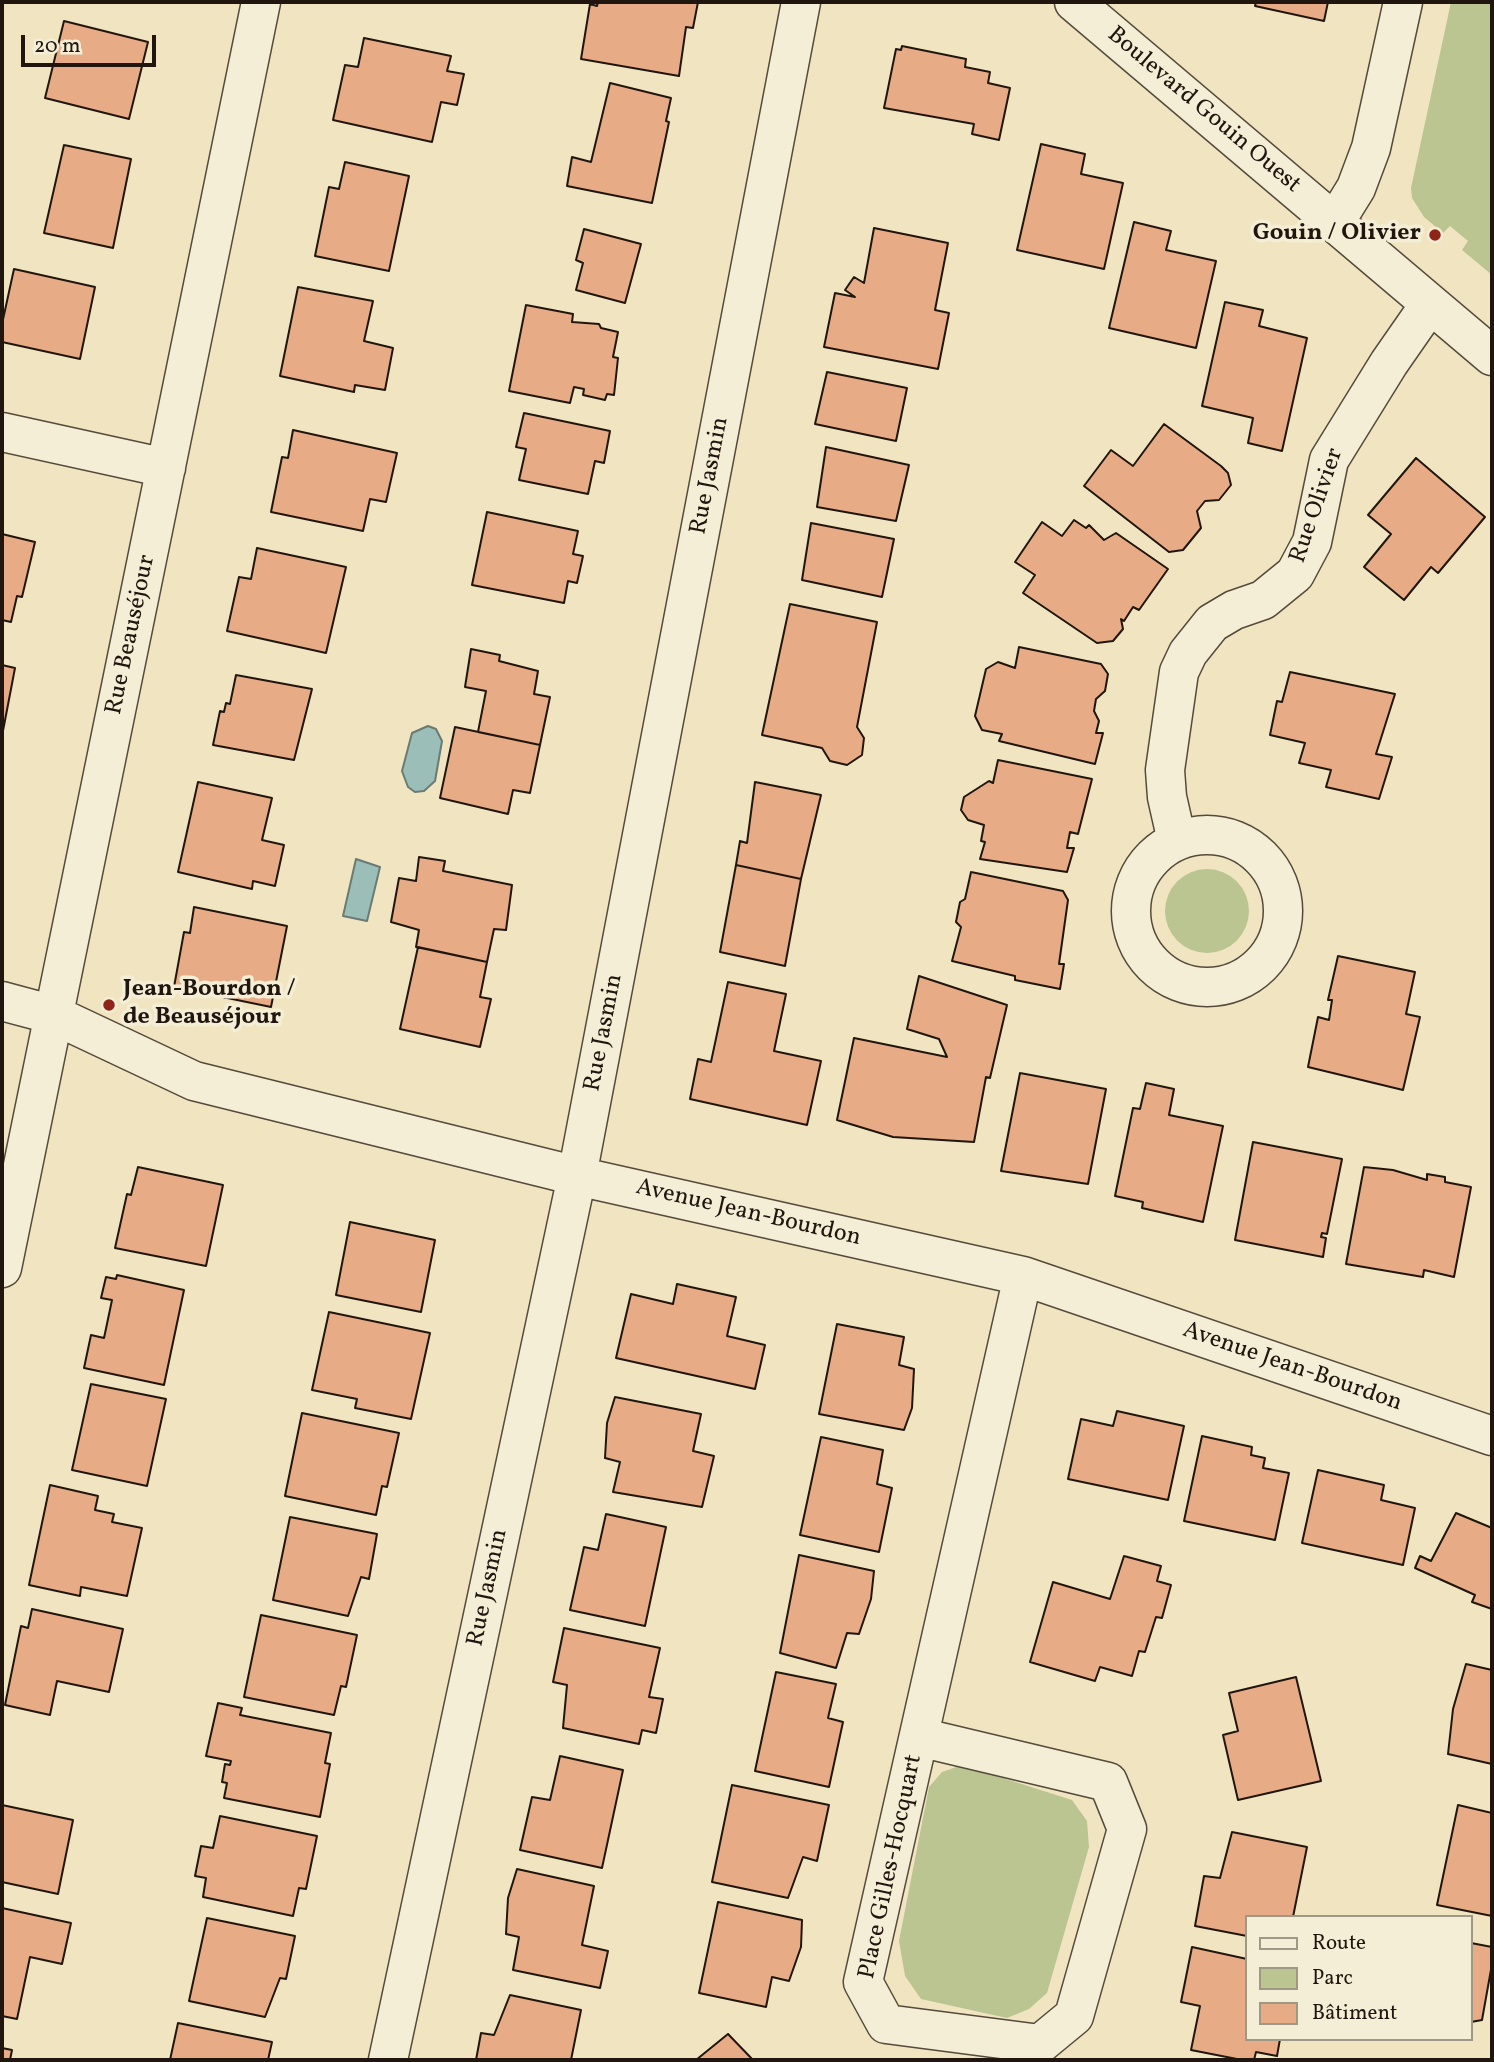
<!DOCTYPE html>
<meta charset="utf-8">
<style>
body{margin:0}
#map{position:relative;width:1494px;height:2062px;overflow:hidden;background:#f0e5c0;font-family:Vollkorn,serif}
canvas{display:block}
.frame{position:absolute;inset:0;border:4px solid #21160f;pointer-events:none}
.legend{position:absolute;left:1245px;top:1915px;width:228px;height:126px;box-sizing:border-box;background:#f5eed6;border:2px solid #a09886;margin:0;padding:9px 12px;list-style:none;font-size:21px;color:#21160f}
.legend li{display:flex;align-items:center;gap:14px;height:35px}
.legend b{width:35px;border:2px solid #a09886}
.scale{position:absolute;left:21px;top:35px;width:135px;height:32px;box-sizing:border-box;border:4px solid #21160f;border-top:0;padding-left:9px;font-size:21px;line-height:24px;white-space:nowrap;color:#21160f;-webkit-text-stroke:5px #f5eed6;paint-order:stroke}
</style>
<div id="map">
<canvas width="1494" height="2062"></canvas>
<div class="frame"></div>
<ul class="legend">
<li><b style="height:9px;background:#f5eed6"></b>Route</li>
<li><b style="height:19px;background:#bac592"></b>Parc</li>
<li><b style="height:19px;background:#e7ab86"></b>Bâtiment</li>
</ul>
<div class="scale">20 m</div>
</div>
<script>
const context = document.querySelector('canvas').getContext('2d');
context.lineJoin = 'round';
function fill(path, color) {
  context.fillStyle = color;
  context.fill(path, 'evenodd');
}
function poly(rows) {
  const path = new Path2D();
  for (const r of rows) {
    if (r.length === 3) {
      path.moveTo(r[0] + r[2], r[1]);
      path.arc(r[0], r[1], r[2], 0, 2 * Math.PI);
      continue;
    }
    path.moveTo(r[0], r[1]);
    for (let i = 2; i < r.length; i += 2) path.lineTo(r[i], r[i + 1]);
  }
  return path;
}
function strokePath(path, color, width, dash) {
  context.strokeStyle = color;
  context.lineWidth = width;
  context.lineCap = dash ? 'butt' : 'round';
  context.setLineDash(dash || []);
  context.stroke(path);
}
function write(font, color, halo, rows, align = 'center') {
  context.font = font + ' Vollkorn,serif';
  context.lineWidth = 7;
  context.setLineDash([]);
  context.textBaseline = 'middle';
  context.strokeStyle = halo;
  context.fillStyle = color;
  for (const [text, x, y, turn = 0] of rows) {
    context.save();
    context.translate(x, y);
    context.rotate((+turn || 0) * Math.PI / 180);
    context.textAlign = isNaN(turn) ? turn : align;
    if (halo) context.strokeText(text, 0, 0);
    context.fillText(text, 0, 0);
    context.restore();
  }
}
const green = poly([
 [1451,2,1492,2,1492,275,1462,250,1468,241,1450,226,1443,233,1424,217,1412,198,1411,188],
 [1207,911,42],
 [962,1765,1072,1800,1087,1821,1089,1847,1047,1993,1029,2009,1007,2018,921,1999,905,1976,899,1941,929,1787,942,1772]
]);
const water = poly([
 [428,726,436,729,442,741,435,781,424,791,415,792,408,787,402,771,412,733,428,726],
 [356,859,380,867,367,921,343,916,356,859]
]);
const building = poly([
 [598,2,698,2,693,28,686,27,679,76,581,59,590,4,597,6,598,2],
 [1256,2,1328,2,1324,21,1255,6,1256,2],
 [64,21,148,42,129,119,45,98,64,21],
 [364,38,451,56,447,71,464,74,457,105,441,102,432,142,333,120,345,65,358,67,364,38],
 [902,46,966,59,965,67,990,72,988,83,1010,88,999,140,972,134,974,124,884,108,896,49,901,50,902,46],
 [610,83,671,98,666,121,669,122,652,203,567,186,572,157,591,162,610,83],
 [1041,144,1085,154,1081,174,1123,183,1104,269,1017,250,1041,144],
 [64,145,131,159,113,248,44,233,64,145],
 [345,162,409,176,389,271,315,256,329,187,339,189,345,162],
 [1134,222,1171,231,1166,250,1216,261,1196,348,1109,328,1134,222],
 [874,228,948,243,935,310,949,313,938,369,824,347,835,293,855,297,845,290,854,277,864,283,874,228],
 [584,229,641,244,625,303,576,290,583,263,576,260,584,229],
 [14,269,95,287,80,359,2,342,2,324,14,269],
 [298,287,373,301,364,341,393,348,385,390,355,385,354,392,280,376,298,287],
 [1225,302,1263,310,1259,326,1307,338,1282,451,1248,443,1253,418,1202,406,1225,302],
 [526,305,573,314,572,322,599,324,601,328,618,332,613,357,618,358,614,395,607,394,605,400,583,395,584,389,574,387,570,403,509,391,526,305],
 [827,372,907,388,896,441,815,424,827,372],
 [524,413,610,431,604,463,595,461,588,494,519,480,526,449,516,447,524,413],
 [1164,424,1221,466,1228,473,1231,485,1219,500,1205,501,1197,511,1201,528,1183,550,1169,552,1084,486,1111,450,1133,466,1164,424],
 [293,430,397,453,386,502,370,499,363,531,271,512,282,457,288,458,293,430],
 [826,447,909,465,896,521,817,507,826,447],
 [1416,458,1485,517,1438,573,1431,567,1404,600,1364,567,1391,534,1368,515,1416,458],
 [487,512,578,531,573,554,583,556,577,583,568,581,564,603,472,585,487,512],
 [1074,520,1086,528,1089,525,1104,540,1116,533,1168,569,1139,610,1133,607,1124,621,1121,619,1123,629,1113,641,1097,643,1023,593,1035,575,1015,562,1042,522,1062,536,1074,520],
 [811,523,894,539,882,597,802,580,811,523],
 [2,534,35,542,22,597,17,596,11,622,2,620,2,534],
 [257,548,346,567,326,653,227,631,239,577,251,579,257,548],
 [790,604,877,622,857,727,864,738,862,755,847,765,830,761,822,748,762,735,790,604],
 [1019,647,1101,664,1108,674,1105,691,1096,699,1094,711,1099,721,1096,733,1103,733,1095,764,999,741,1002,734,982,730,975,716,986,669,998,662,1015,668,1019,647],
 [471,649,500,655,499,661,538,671,534,694,550,697,540,745,478,732,486,691,465,687,471,649],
 [2,665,15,668,2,736,2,665],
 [1290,672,1395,694,1376,754,1392,757,1379,799,1326,787,1331,770,1299,763,1305,743,1270,735,1277,701,1282,702,1290,672],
 [236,675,312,689,294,760,213,745,220,711,224,712,226,703,230,704,236,675],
 [455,727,540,745,530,793,513,790,508,814,440,798,455,727],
 [998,760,1092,779,1078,834,1070,832,1067,848,1074,848,1067,872,980,859,985,842,981,841,984,825,968,820,961,810,964,797,989,781,993,783,998,760],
 [198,782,272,798,262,840,284,845,275,886,253,881,252,889,178,872,198,782],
 [755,782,821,795,801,879,736,865,740,841,747,843,755,782],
 [419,857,445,861,443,871,512,885,506,930,494,929,487,962,416,947,419,930,391,922,399,878,416,881,419,857],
 [736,865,801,879,785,966,720,952,736,865],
 [971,872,1063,891,1068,900,1059,964,1064,964,1060,989,1015,980,1015,976,952,961,961,927,956,922,960,902,965,899,971,872],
 [194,907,287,926,271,1007,174,987,184,932,190,933,194,907],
 [418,947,487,962,480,997,491,999,480,1047,400,1029,418,947],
 [1338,956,1415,972,1406,1014,1420,1017,1403,1090,1308,1067,1318,1017,1329,1020,1332,1000,1328,1000,1338,956],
 [919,976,1007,1005,990,1078,986,1077,974,1142,893,1137,837,1120,854,1038,947,1057,939,1039,907,1029,919,976],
 [728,982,786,994,774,1051,821,1061,807,1125,690,1099,698,1059,711,1062,728,982],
 [1020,1073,1106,1089,1088,1184,1001,1171,1020,1073],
 [1146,1083,1174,1089,1169,1115,1223,1126,1203,1222,1142,1208,1143,1202,1115,1196,1133,1108,1140,1109,1146,1083],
 [1253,1142,1342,1159,1327,1234,1322,1233,1321,1237,1326,1238,1323,1257,1235,1240,1253,1142],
 [138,1167,223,1185,206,1266,115,1248,127,1194,131,1195,138,1167],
 [1364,1167,1393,1170,1427,1180,1427,1174,1445,1177,1445,1182,1471,1187,1454,1277,1424,1270,1423,1277,1346,1264,1364,1167],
 [350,1222,435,1240,421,1312,336,1295,350,1222],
 [117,1275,184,1290,164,1385,84,1368,91,1335,104,1338,112,1300,101,1298,106,1277,116,1279,117,1275],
 [677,1284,736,1297,727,1336,765,1345,755,1389,616,1358,631,1294,673,1304,677,1284],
 [329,1312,430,1333,411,1419,355,1408,357,1399,312,1390,329,1312],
 [837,1324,904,1337,899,1365,914,1369,912,1408,904,1430,819,1414,837,1324],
 [91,1384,166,1399,147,1486,72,1470,91,1384],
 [615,1397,701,1414,693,1451,714,1456,702,1507,613,1492,620,1462,605,1458,607,1423,615,1397],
 [1117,1411,1184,1426,1168,1500,1068,1479,1081,1419,1113,1426,1117,1411],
 [302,1413,399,1433,387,1487,382,1486,376,1515,285,1496,302,1413],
 [1202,1436,1252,1447,1251,1455,1265,1458,1263,1468,1289,1473,1275,1540,1184,1521,1202,1436],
 [821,1437,883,1450,877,1484,892,1488,879,1552,800,1535,821,1437],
 [1318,1470,1384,1485,1381,1500,1415,1508,1403,1565,1302,1543,1318,1470],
 [50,1485,98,1496,95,1510,114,1514,112,1522,142,1528,127,1596,81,1587,80,1596,29,1585,50,1485],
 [1456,1513,1492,1528,1492,1609,1472,1602,1475,1595,1415,1568,1420,1556,1431,1561,1456,1513],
 [606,1514,666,1527,645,1626,570,1610,584,1547,598,1550,606,1514],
 [290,1517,377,1534,369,1579,361,1577,348,1616,273,1600,290,1517],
 [799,1555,874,1571,871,1599,859,1634,847,1633,836,1668,780,1653,799,1555],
 [1124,1556,1161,1566,1157,1581,1171,1585,1162,1618,1156,1617,1145,1652,1139,1651,1132,1676,1100,1667,1095,1681,1030,1662,1053,1582,1110,1599,1124,1556],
 [32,1609,123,1629,109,1692,57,1681,50,1715,5,1705,21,1626,28,1628,32,1609],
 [261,1615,357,1635,346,1687,341,1686,334,1715,244,1697,261,1615],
 [564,1628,660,1648,649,1697,663,1699,656,1733,642,1730,639,1744,563,1728,567,1685,553,1682,564,1628],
 [1466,1664,1492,1670,1492,1764,1448,1754,1453,1709,1466,1664],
 [776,1672,836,1684,828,1718,843,1722,829,1787,755,1771,776,1672],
 [1296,1677,1321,1781,1238,1800,1223,1735,1238,1731,1229,1693,1296,1677],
 [218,1703,242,1708,240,1715,331,1733,325,1763,330,1764,320,1817,224,1798,227,1783,222,1782,225,1764,230,1765,231,1761,206,1756,218,1703],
 [560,1756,623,1770,602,1868,520,1850,532,1797,550,1800,560,1756],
 [732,1785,829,1805,817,1861,803,1857,788,1898,712,1882,732,1785],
 [2,1805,73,1820,58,1894,2,1882,2,1805],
 [1458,1805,1492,1813,1492,1916,1437,1905,1458,1805],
 [220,1816,317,1836,306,1889,299,1888,293,1916,203,1897,206,1878,195,1876,201,1846,213,1848,220,1816],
 [1232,1832,1307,1847,1293,1917,1247,1917,1247,1936,1195,1926,1204,1876,1220,1878,1232,1832],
 [517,1869,594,1886,582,1945,608,1951,600,1988,513,1970,519,1937,506,1934,508,1898,517,1869],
 [718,1902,802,1920,801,1947,789,1981,772,1977,766,2007,699,1993,718,1902],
 [2,1908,71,1923,62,1964,30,1957,17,2019,2,2016,2,1908],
 [207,1918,295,1936,286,1979,280,1978,265,2017,189,2001,207,1918],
 [1471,1943,1492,1947,1492,1964,1482,2020,1471,2022,1471,1943],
 [1192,1947,1247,1959,1247,2039,1280,2039,1277,2056,1256,2052,1254,2060,1242,2060,1191,2050,1200,2006,1181,2002,1192,1947],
 [510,1995,581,2010,571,2060,476,2060,481,2033,494,2035,510,1995],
 [178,2023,272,2042,268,2060,170,2060,178,2023],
 [728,2034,753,2060,696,2060,728,2034],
 [2,2048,12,2050,10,2060,2,2060,2,2048]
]);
const minor = poly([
 [1074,2,1492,356],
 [1335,222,1356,188,1371,148,1403,2],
 [2,432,166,468],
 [1207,911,76],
 [1177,841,1167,797,1165,770,1179,672,1188,653,1212,623,1234,610,1263,600,1295,574,1312,542,1329,460,1389,363,1430,304],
 [2,1001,54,1015,194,1081,577,1176,1023,1276,1492,1436],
 [2,1268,261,2],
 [919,1737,1108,1782,1127,1829,1074,2016,1040,2044,886,2024,863,1982,1023,1276],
 [388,2060,577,1176,801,2]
]);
const markers = [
 [1435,235,7,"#8f2418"],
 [109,1005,7,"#8f2418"]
];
const streetNames = [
 ["Boulevard Gouin Ouest",1203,111,40],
 ["Rue Jasmin",711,476,-79],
 ["Rue Olivier",1318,506,-71],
 ["Rue Beauséjour",132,635,-78],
 ["Rue Jasmin",605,1033,-79],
 ["Avenue Jean-Bourdon",748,1214,13],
 ["Avenue Jean-Bourdon",1292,1368,19],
 ["Rue Jasmin",489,1588,-78],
 ["Place Gilles-Hocquart",892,1867,-78]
];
const poiNames = [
 ["Gouin / Olivier",1421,235],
 ["Jean-Bourdon /",123,991,"left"],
 ["de Beauséjour",123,1019,"left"]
];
fill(green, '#bac592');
fill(water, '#9bbeb8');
strokePath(water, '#6a7b74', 2);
fill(building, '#e7ab86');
strokePath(building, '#21160f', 2);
strokePath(minor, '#554a3b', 41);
strokePath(minor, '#f5eed6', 38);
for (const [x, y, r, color] of markers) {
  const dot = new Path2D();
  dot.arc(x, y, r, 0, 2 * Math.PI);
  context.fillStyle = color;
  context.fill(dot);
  strokePath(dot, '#f5eed6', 2.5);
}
write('24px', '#21160f', '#f5eed6', streetNames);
write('bold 24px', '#21160f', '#f5eed6', poiNames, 'right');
</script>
